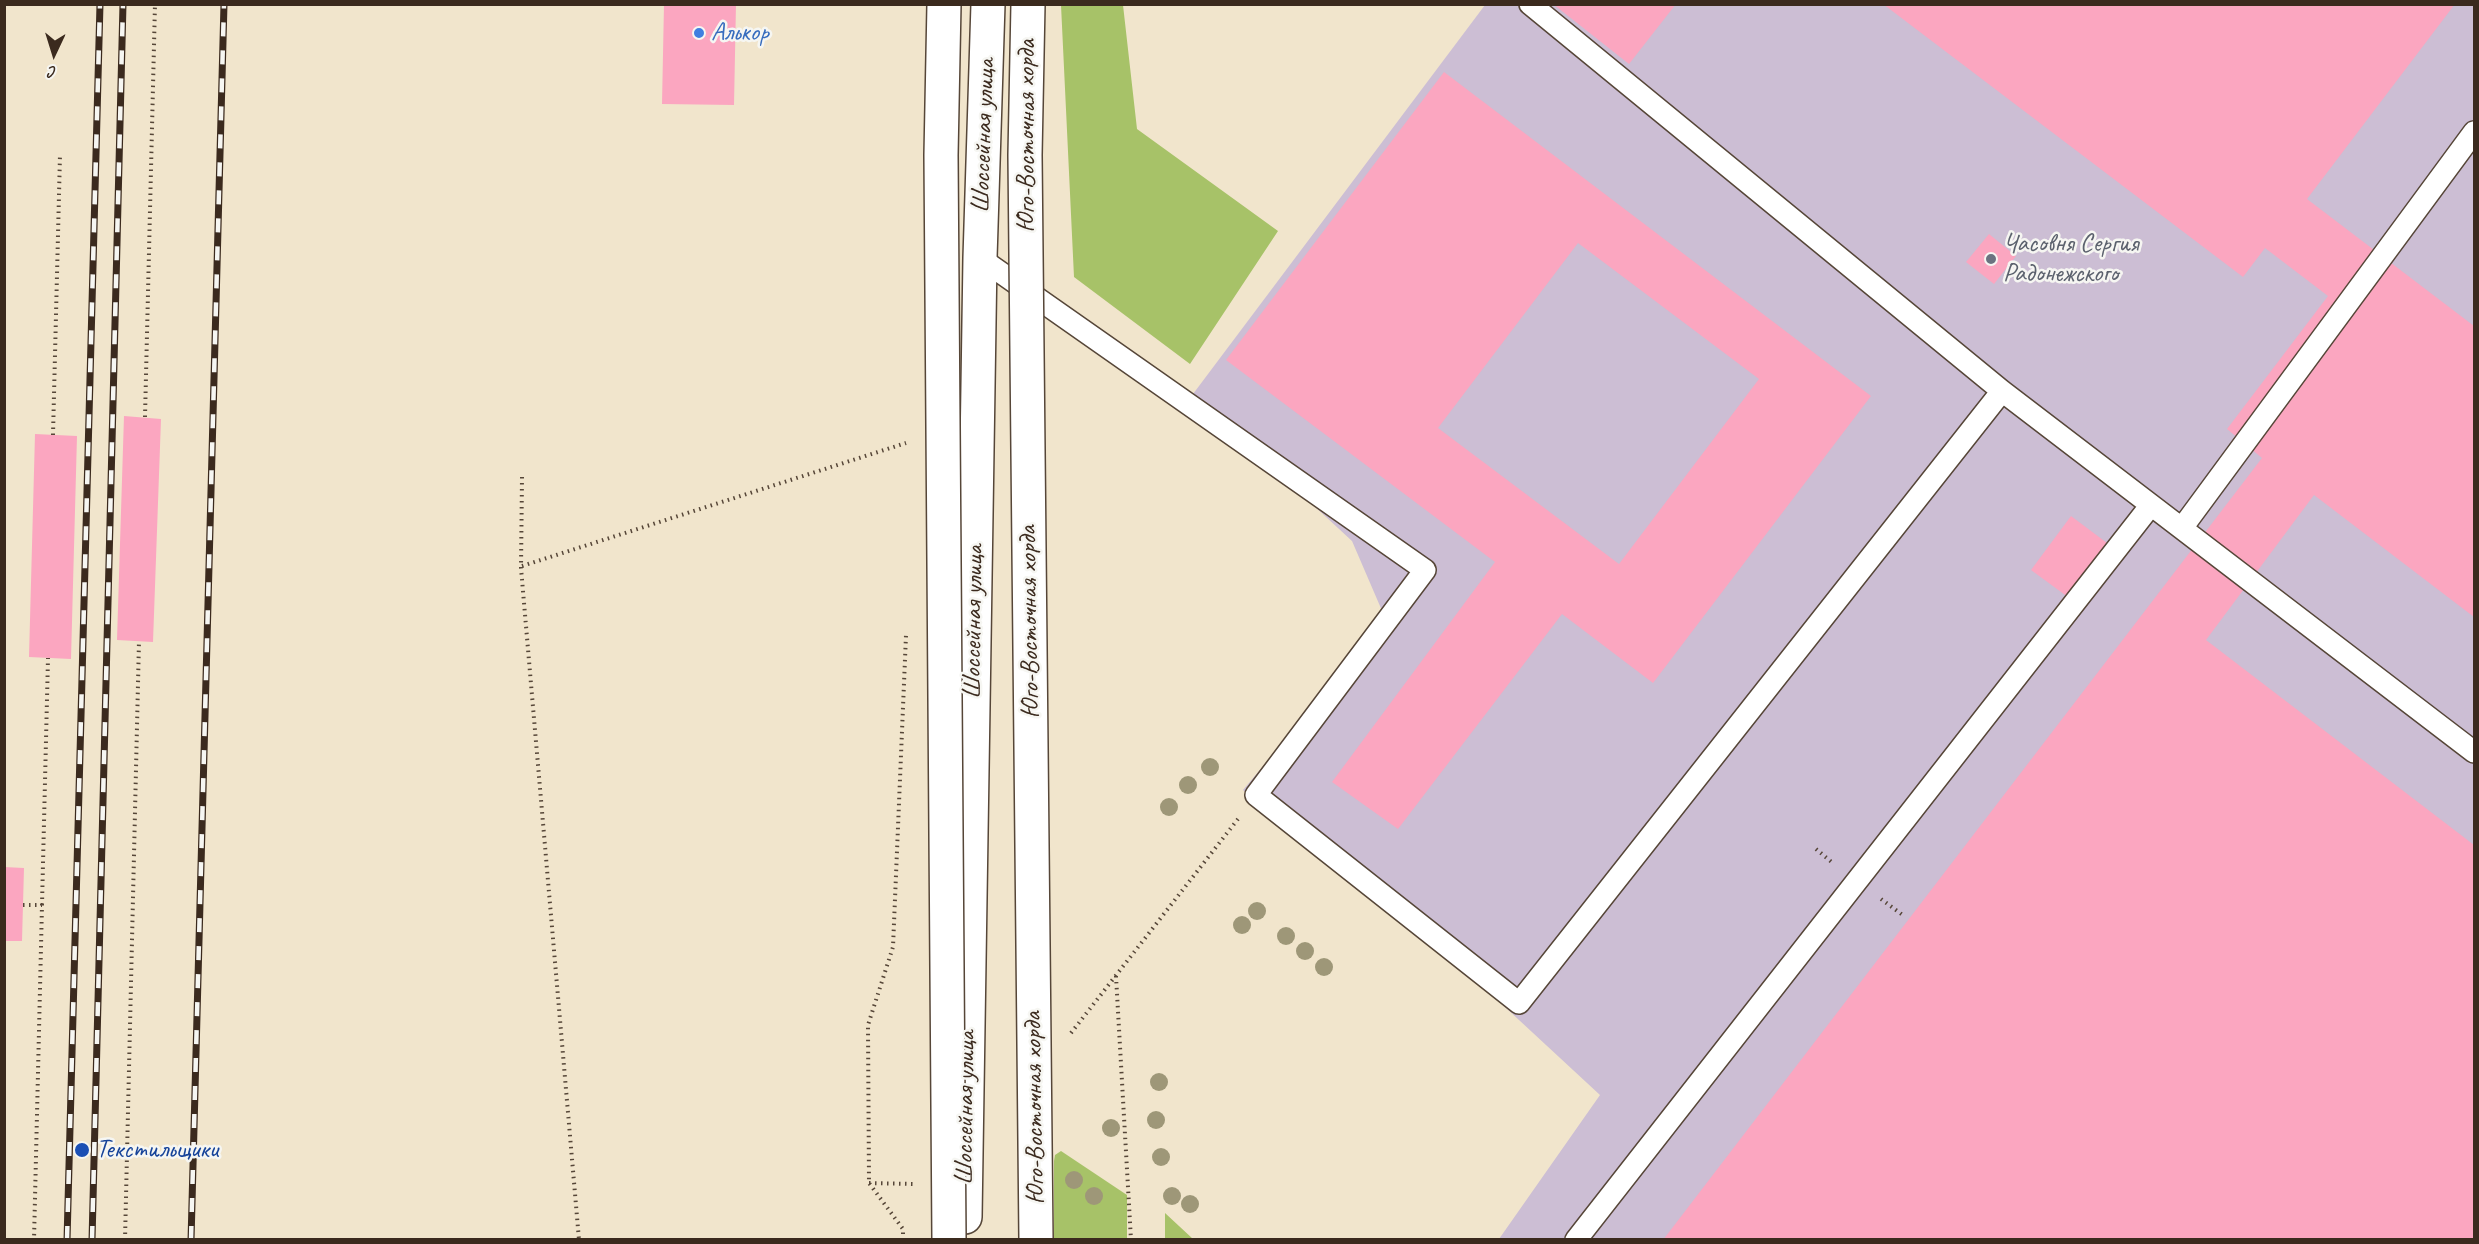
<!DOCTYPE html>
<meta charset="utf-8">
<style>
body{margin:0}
#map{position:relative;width:2479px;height:1244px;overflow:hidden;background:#f1e5cc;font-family:Caveat,sans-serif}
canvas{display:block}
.frame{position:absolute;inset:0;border:6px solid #3b2a1e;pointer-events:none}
.north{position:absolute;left:24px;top:24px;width:60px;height:60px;-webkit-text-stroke:4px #f6f6f2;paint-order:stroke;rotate:184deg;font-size:16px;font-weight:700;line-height:24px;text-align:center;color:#3b2a1e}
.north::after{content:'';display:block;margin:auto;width:21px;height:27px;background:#3b2a1e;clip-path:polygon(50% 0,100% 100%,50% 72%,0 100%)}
</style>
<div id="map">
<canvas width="2479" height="1244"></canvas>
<div class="frame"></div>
<div class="north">С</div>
</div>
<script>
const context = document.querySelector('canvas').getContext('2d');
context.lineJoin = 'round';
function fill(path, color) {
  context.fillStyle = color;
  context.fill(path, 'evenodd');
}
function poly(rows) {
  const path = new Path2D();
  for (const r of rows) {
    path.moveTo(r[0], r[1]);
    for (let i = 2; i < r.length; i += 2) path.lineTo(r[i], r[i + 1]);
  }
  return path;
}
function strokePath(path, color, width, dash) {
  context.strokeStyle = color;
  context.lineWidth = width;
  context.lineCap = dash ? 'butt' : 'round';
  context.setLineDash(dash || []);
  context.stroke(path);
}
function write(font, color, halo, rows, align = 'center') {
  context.font = font + ' Caveat,sans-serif';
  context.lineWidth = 5;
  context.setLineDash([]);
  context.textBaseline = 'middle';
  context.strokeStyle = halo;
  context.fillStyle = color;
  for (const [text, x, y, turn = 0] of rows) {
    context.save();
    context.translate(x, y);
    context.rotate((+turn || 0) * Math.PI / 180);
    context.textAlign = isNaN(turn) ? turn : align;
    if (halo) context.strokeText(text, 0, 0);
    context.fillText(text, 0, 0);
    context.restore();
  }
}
const industrial = poly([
 [1485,5,2474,5,2474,1239,1499,1239,1600,1095,1465,970,1243,790,1386,620,1352,541,1193,394]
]);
const green = poly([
 [1061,5,1123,5,1137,129,1278,231,1190,364,1074,277],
 [1061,1151,1127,1195,1127,1239,1054,1239,1054,1161,1055,1155],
 [1165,1213,1193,1239,1165,1239]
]);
const building = poly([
 [664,4,736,4,734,105,662,104],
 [1553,4,1676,4,1629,64],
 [1883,4,2455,4,2307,199,2474,326,2474,617,2314,495,2206,640,2474,845,2474,1240,1663,1240,2262,458,2227,429,2328,296,2265,248,2243,277],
 [1444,72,1871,396,1653,683,1562,614,1398,829,1332,782,1495,562,1226,360],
 [1578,243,1759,379,1619,564,1438,428],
 [1989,234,2016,256,1994,284,1966,262],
 [124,416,161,419,153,642,117,640],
 [35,434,77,436,71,659,29,657],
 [2071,516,2111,546,2072,600,2031,570],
 [4,867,24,868,22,941,4,941]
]);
const path = poly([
 [145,417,155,4],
 [53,435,60,155],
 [522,477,521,568,579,1240],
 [522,566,906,443],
 [1816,849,1834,864],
 [1881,899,1904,916],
 [23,905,42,905,34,1240],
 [42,905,48,658],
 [1116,976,1131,1240],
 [1071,1033,1238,819],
 [869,1183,913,1184],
 [125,1240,139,641],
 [903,1240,903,1229,869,1183,868,1025,893,947,906,635]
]);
const service = poly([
 [1530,4,2002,391,2474,752],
 [980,258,1425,570,1256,795,1519,1003,2002,391],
 [2182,528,2474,132],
 [1576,1240,2151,505]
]);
const secondary = poly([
 [965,1217,980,258,988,4]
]);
const rail = poly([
 [67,1240,100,4],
 [92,1240,123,4],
 [191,1240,224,4]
]);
const primaryBridge = poly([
 [944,4,941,155,949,1240],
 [1028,4,1025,155,1036,1240]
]);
const trees = [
 [1210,767],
 [1188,785],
 [1169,807],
 [1257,911],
 [1242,925],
 [1286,936],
 [1305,951],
 [1324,967],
 [1159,1082],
 [1156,1120],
 [1111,1128],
 [1161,1157],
 [1074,1180],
 [1094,1196],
 [1172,1196],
 [1190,1204]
];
const markers = [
 [699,33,6,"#3f7fe0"],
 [1991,259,6,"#6b7280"],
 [82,1150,8,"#1a4fb4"]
];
const shopNames = [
 ["Алькор",711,33]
];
const streetNames = [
 ["Шоссейная улица",984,136,-88],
 ["Юго-Восточная хорда",1027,136,-90],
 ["Шоссейная улица",974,622,-89],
 ["Юго-Восточная хорда",1030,622,-91],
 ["Шоссейная улица",966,1108,-89],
 ["Юго-Восточная хорда",1035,1108,-91]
];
const worshipNames = [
 ["Часовня Сергия",2003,244],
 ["Радонежского",2003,274]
];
const transitNames = [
 ["Текстильщики",96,1150]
];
fill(industrial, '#ccbed4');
fill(green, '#a7c268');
fill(building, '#fba6c0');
strokePath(service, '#564638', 24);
strokePath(secondary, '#564638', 36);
strokePath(path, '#564638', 4, [1.5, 4.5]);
strokePath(service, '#fff', 21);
strokePath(secondary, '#fff', 33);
strokePath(rail, '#3b2a1e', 7);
strokePath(rail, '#f6f6f2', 4.5, [14]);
strokePath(primaryBridge, '#564638', 36, []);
strokePath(primaryBridge, '#fff', 33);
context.fillStyle = '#9e9778';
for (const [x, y] of trees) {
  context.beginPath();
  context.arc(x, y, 9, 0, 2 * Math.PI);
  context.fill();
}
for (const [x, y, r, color] of markers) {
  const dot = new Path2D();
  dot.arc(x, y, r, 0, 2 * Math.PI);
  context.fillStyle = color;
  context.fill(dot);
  strokePath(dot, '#f6f6f2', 2);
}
write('26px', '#366cbe', '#f6f6f2', shopNames, 'left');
write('26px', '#3b2a1e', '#f6f6f2', streetNames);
write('26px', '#5b616d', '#f6f6f2', worshipNames, 'left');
write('26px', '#164399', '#f6f6f2', transitNames, 'left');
</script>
